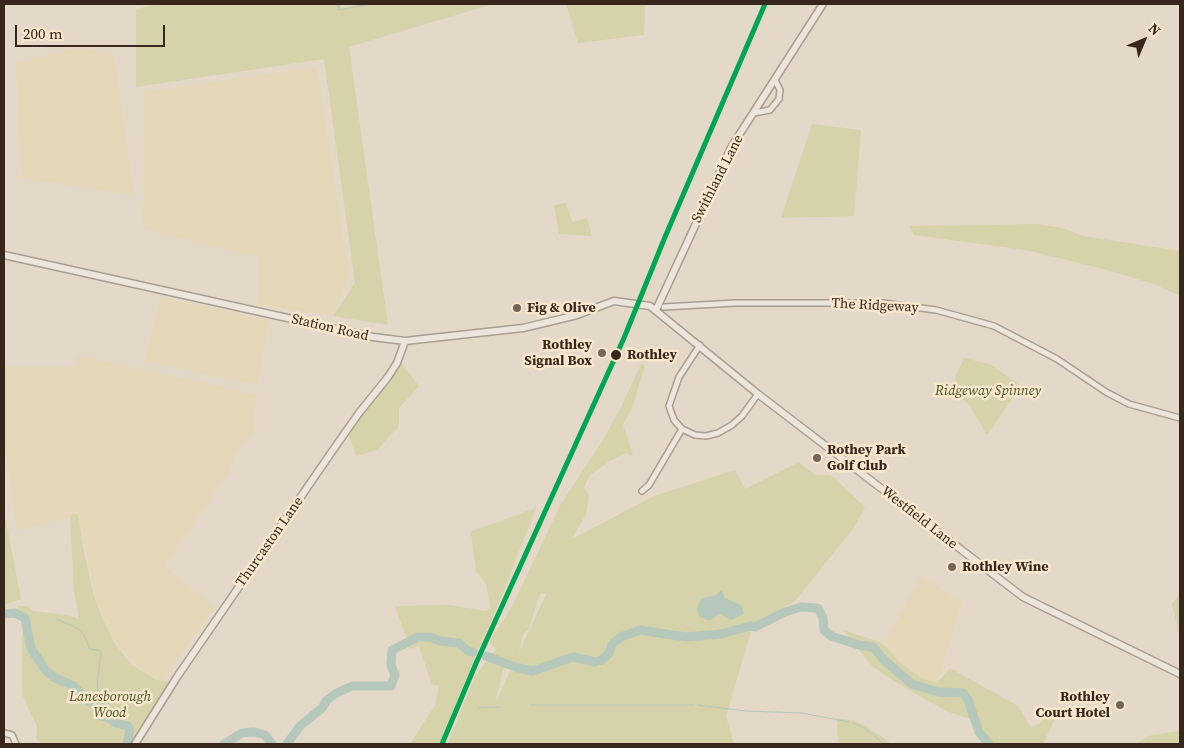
<!DOCTYPE html>
<style>
body{margin:0}
#map{position:relative;width:1184px;height:748px;overflow:hidden;background:#e4d9c8;font-family:"Source Serif 4",serif}
canvas{display:block}
.frame{position:absolute;inset:0;border:5px solid #36261b;pointer-events:none}
.north{position:absolute;left:1119px;top:15px;width:50px;height:50px;-webkit-text-stroke:4px #f7e7cd;paint-order:stroke;rotate:45deg;font-size:14px;font-weight:700;line-height:20px;text-align:center;color:#36261b}
.north::after{content:'';display:block;margin:auto;width:18px;height:22px;background:#36261b;clip-path:polygon(50% 0,100% 100%,50% 72%,0 100%)}
.scale{position:absolute;left:15px;top:25px;width:150px;height:22px;box-sizing:border-box;border:2px solid #36261b;border-top:0;padding-left:6px;font-size:15px;line-height:18px;white-space:nowrap;color:#36261b;-webkit-text-stroke:4px #f7e7cd;paint-order:stroke}
</style>
<div id="map">
<canvas width="1184" height="748"></canvas>
<div class="frame"></div>
<div class="north">N</div>
<div class="scale">200 m</div>
</div>
<script>
const context = document.querySelector('canvas').getContext('2d');
context.lineJoin = 'round';
function fill(path, color) {
  context.fillStyle = color;
  context.fill(path, 'evenodd');
}
function poly(rows) {
  const path = new Path2D();
  for (const r of rows) {
    path.moveTo(r[0], r[1]);
    for (let i = 2; i < r.length; i += 2) path.lineTo(r[i], r[i + 1]);
  }
  return path;
}
function strokePath(path, color, width, dash) {
  context.strokeStyle = color;
  context.lineWidth = width;
  context.lineCap = dash ? 'butt' : 'round';
  context.setLineDash(dash || []);
  context.stroke(path);
}
function write(font, color, halo, rows, align = 'center') {
  context.font = font + ' "Source Serif 4",serif';
  context.lineWidth = 5;
  context.setLineDash([]);
  context.textBaseline = 'middle';
  context.strokeStyle = halo;
  context.fillStyle = color;
  for (const [text, x, y, turn = 0] of rows) {
    context.save();
    context.translate(x, y);
    context.rotate((+turn || 0) * Math.PI / 180);
    context.textAlign = isNaN(turn) ? turn : align;
    if (halo) context.strokeText(text, 0, 0);
    context.fillText(text, 0, 0);
    context.restore();
  }
}
const farmland = poly([
 [80,47,114,55,134,195,21,178,16,64],
 [317,67,349,275,333,316,258,305,259,257,143,229,144,92],
 [160,297,269,320,258,385,144,361],
 [76,355,256,394,254,431,236,452,229,471,164,566,215,607,163,681,144,673,111,637,97,603,78,515,17,531,4,440,4,367,77,367],
 [921,576,962,603,937,683,920,677,899,662,888,648,886,640]
]);
const green = poly([
 [159,4,340,4,341,8,362,4,514,4,493,4,349,47,388,325,333,316,355,283,324,59,136,87,136,9],
 [566,4,645,4,644,35,578,43],
 [812,124,861,130,854,216,781,218],
 [566,203,572,222,587,218,592,236,559,234,554,205],
 [1037,224,1062,228,1083,236,1180,251,1180,296,1154,284,1103,269,1026,250,914,235,909,226],
 [964,358,990,364,1021,386,987,435,970,406,960,396,955,378],
 [398,359,419,386,399,408,399,426,377,450,356,456,348,434],
 [641,364,645,365,632,408,623,425,633,454,630,456,626,453,610,461,589,476,584,488,589,495,586,514,572,539,654,496,735,470,745,489,799,462,815,475,831,475,865,507,855,526,796,600,752,628,726,716,734,744,448,744,475,676,496,649,491,645,490,641,511,608,561,504,603,440,623,403],
 [547,592,519,652,523,634,529,629,538,599,541,593,545,594],
 [505,662,513,664,497,700,496,699],
 [536,508,500,600,473,662,440,744,410,744,435,705,439,686,432,685,419,646,410,649,395,606,449,605,486,611,490,609,490,605,486,584,476,571,471,533,472,531],
 [76,514,78,515,85,557,93,592,100,613,115,644,132,665,157,680,169,682,131,744,43,744,36,739,37,727,22,694,22,640,24,618,17,606,27,606,33,611,68,615,79,619,74,592,70,518,71,515],
 [4,521,6,521,21,599,4,605],
 [1180,593,1180,638,1172,604],
 [843,630,877,641,888,648,899,662,920,677,937,683,950,668,1018,706,1031,727,1040,723,1048,714,1057,714,1045,740,1044,744,982,744,983,737,970,719,946,711,894,681,872,666],
 [837,718,854,721,864,725,892,744,838,744],
 [1180,731,1180,744,1136,744,1145,738,1152,735]
]);
const water = poly([
 [721,590,725,598,741,605,744,613,742,615,730,620,721,614,718,614,711,620,707,620,700,617,697,609,699,602,701,599,716,595]
]);
const stream = poly([
 [338,4,339,10,371,4],
 [57,619,79,629,84,635,90,649,99,650,101,653,97,684,100,696],
 [530,705,694,705],
 [698,705,746,711,802,713,849,722],
 [479,708,499,707],
 [853,723,864,728,884,744]
]);
const river = poly([
 [4,614,15,613,25,618,31,648,46,671,55,678,74,686,89,702,92,702,98,695,103,697,105,702,103,706,99,707,97,710,98,715,109,718,116,723,128,726,130,730,127,744],
 [486,656,515,667,533,671,573,657,595,662,602,660,609,653,612,644,621,637,640,630,686,637,721,634,750,626,755,627,785,612,801,607,818,608,823,618,824,630,831,636,859,645,873,647,885,661,912,684,939,692,963,693,968,700,979,732,989,744],
 [224,744,242,733,254,732,265,735,272,744],
 [287,744,300,726,322,708,327,700,335,694,352,686,391,686,395,675,391,665,392,650,418,637,430,637,440,641,459,643,468,651,473,652]
]);
const minor = poly([
 [754,113,770,110,779,99,780,90,775,80],
 [664,307,735,303,883,303,936,310,994,326,1057,359,1106,392,1129,404,1180,418],
 [700,345,679,377,669,406,674,420,682,429,695,435,706,436,718,433,732,425,742,416,758,394],
 [642,491,649,485,682,429],
 [4,733,12,735,16,744]
]);
const tertiary = poly([
 [4,255,373,337,405,341,523,328,577,315,614,301,650,306,758,394,1023,597,1180,674],
 [656,310,732,146,823,4],
 [135,744,177,677,333,450,359,413,388,377,397,363,405,341]
]);
const rail1 = poly([
 [442,744,477,661,624,338,665,237,765,4]
]);
const markers = [
 [517,308,5,"#736558"],
 [602,353,5,"#736558"],
 [616,355,6,"#36261b"],
 [817,458,5,"#736558"],
 [952,567,5,"#736558"],
 [1120,705,5,"#736558"]
];
const streetNames = [
 ["Swithland Lane",718,179,-63],
 ["The Ridgeway",875,306,3],
 ["Station Road",330,328,13],
 ["Westfield Lane",919,518,38],
 ["Thurcaston Lane",270,542,-55]
];
const poiNames = [
 ["Fig & Olive",527,308],
 ["Rothley",592,345,"right"],
 ["Signal Box",592,361,"right"],
 ["Rothey Park",827,450],
 ["Golf Club",827,466],
 ["Rothley Wine",962,567],
 ["Rothley",1110,697,"right"],
 ["Court Hotel",1110,713,"right"]
];
const stopNames = [
 ["Rothley",627,355]
];
const parkNames = [
 ["Ridgeway Spinney",988,391],
 ["Lanesborough",110,697],
 ["Wood",110,713]
];
fill(farmland, '#e5d8b8');
fill(green, '#d6d2aa');
fill(water, '#b5c8bb');
strokePath(stream, '#b5c8bb', 1);
strokePath(river, '#b5c8bb', 9);
strokePath(minor, '#a99e92', 8);
strokePath(tertiary, '#a99e92', 9);
strokePath(minor, '#ebe5db', 5);
strokePath(tertiary, '#ebe5db', 6);
strokePath(rail1, '#00a651', 5);
for (const [x, y, r, color] of markers) {
  const dot = new Path2D();
  dot.arc(x, y, r, 0, 2 * Math.PI);
  context.fillStyle = color;
  context.fill(dot);
  strokePath(dot, '#f7e7cd', 2);
}
write('14px', '#36261b', '#f7e7cd', streetNames);
write('bold 14px', '#36261b', '#f7e7cd', poiNames, 'left');
write('bold 14px', '#36261b', '#f7e7cd', stopNames, 'left');
write('italic 14px', '#4b5421', '#f7e7cd', parkNames);
</script>
